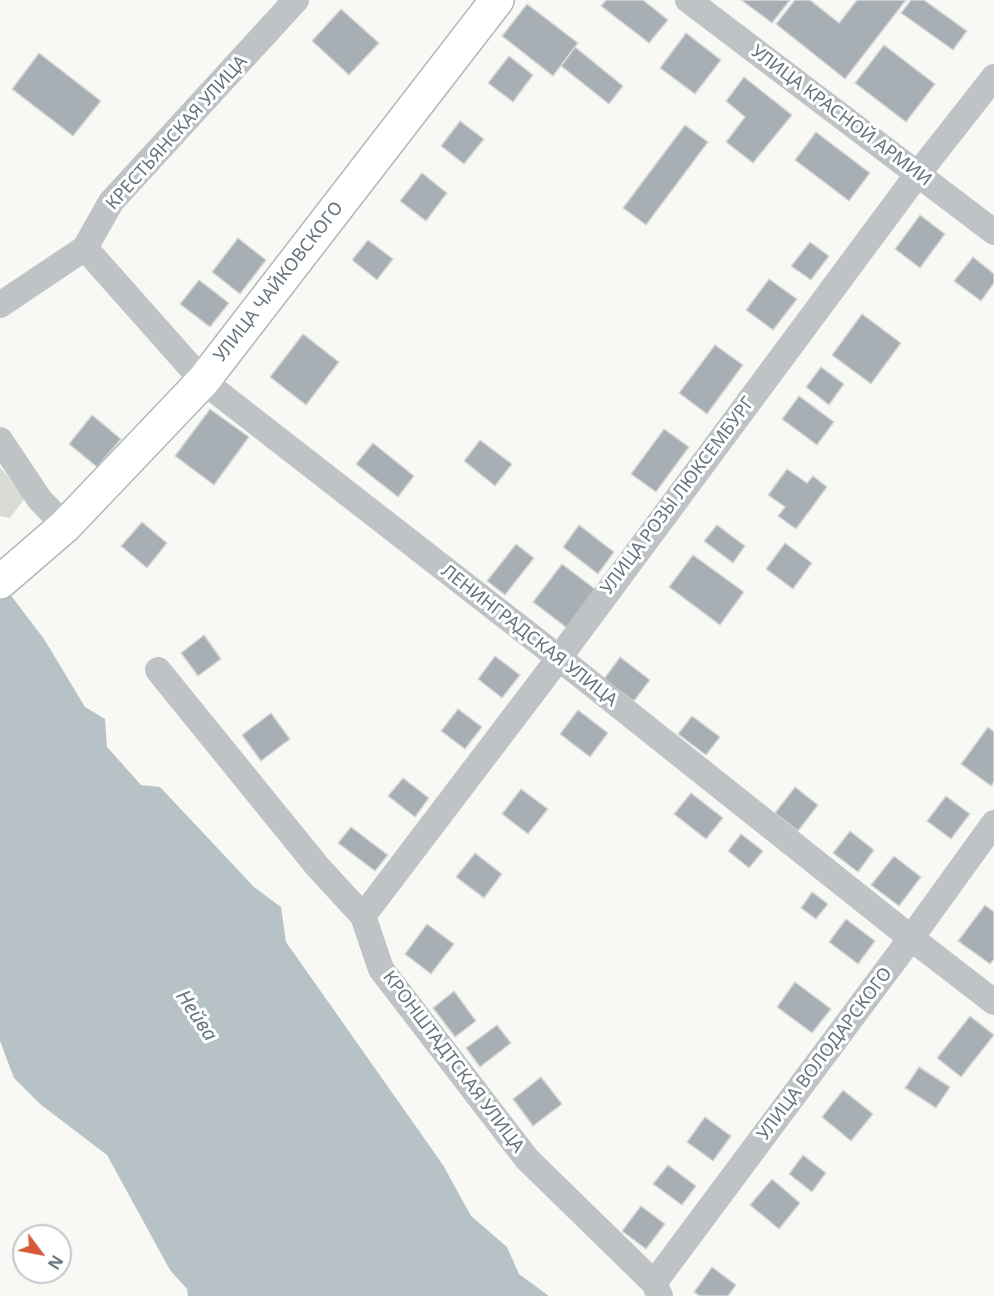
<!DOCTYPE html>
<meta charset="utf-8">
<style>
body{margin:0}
#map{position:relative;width:994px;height:1296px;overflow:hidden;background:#f8f8f5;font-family:"Noto Sans",sans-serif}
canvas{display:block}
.north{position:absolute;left:12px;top:1224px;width:60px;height:60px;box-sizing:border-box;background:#fff;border:2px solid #c1c7cb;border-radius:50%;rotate:122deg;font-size:16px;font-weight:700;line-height:24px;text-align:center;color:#65747e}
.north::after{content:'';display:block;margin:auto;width:21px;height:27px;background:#d55738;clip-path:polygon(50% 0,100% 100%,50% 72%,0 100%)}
</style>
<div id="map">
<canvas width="994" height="1296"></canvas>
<div class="north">N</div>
</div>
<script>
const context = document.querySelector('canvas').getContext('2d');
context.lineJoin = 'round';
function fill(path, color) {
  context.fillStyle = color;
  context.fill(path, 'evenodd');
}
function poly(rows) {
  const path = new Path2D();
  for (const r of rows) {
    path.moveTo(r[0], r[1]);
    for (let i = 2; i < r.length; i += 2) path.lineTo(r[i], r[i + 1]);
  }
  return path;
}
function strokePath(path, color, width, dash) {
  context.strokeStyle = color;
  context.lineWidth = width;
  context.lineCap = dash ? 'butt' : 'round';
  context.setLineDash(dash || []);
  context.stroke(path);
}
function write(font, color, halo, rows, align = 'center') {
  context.font = font + ' "Noto Sans",sans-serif';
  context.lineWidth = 6;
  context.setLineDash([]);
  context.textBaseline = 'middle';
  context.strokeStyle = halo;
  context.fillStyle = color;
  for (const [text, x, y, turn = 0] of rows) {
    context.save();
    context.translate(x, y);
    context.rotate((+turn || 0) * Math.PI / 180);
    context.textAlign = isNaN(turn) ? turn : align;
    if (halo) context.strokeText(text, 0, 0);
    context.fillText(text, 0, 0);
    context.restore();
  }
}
const green = poly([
 [0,467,25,498,10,518,0,516]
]);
const water = poly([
 [0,581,44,639,85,707,105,719,107,747,141,785,160,787,254,887,281,907,286,942,443,1165,471,1216,507,1247,519,1274,549,1296,188,1296,187,1289,170,1270,107,1155,40,1104,14,1078,0,1041]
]);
const building = poly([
 [606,0,643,0,668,20,649,43,601,6,606,0],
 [741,0,790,0,772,23,741,0],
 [795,0,810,0,839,23,857,0,906,0,845,79,776,24,795,0],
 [911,0,924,0,967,31,953,50,901,13,911,0],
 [527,4,578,43,553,76,502,36,527,4],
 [341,9,379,43,349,75,312,41,341,9],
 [686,33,721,60,695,94,660,68,686,33],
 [884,45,935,84,906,122,855,83,884,45],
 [575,47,623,86,609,104,561,66,575,47],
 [39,53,101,101,73,136,12,89,39,53],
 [509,56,533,75,513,102,488,83,509,56],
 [744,77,792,115,753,163,726,142,745,117,726,101,744,77],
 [460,121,484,139,464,164,441,146,460,121],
 [685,125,708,142,646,225,623,208,685,125],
 [816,132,870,173,849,201,795,160,816,132],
 [422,173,447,193,426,221,400,201,422,173],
 [920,215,945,234,920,268,895,249,920,215],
 [238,238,266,260,240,294,212,272,238,238],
 [368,240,393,259,377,280,352,260,368,240],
 [810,242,829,256,811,280,791,266,810,242],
 [973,257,994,274,994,283,981,301,954,281,973,257],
 [769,279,797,299,773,330,746,310,769,279],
 [199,280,229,303,210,327,180,304,199,280],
 [862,314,901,343,871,384,832,355,862,314],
 [303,334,339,362,306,405,270,377,303,334],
 [715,345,743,365,707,414,679,393,715,345],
 [821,367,844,384,829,405,806,387,821,367],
 [799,396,834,422,817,445,782,419,799,396],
 [210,409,249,437,214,485,175,456,210,409],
 [92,415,121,439,97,467,69,444,92,415],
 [664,429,689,447,656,492,631,474,664,429],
 [480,440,512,464,495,486,464,461,480,440],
 [373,443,414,476,398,497,356,464,373,443],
 [787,469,807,483,813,476,827,487,796,529,778,516,785,507,768,495,787,469],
 [142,522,167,543,147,568,121,546,142,522],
 [579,525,614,552,598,574,563,547,579,525],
 [717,525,745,546,733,563,704,541,717,525],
 [785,543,812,563,793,589,766,569,785,543],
 [516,544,534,558,505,595,487,581,516,544],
 [693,555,744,592,720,625,669,587,693,555],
 [562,564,595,589,567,628,533,602,562,564],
 [204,635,221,659,198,676,181,653,204,635],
 [495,656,520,675,502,698,478,679,495,656],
 [620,657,650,680,634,701,604,679,620,657],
 [458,709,482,727,465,749,441,731,458,709],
 [578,710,608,733,590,757,560,734,578,710],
 [271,713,290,739,261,761,242,735,271,713],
 [692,716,720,737,706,755,678,734,692,716],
 [988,727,994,732,994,782,991,786,961,764,988,727],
 [403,778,429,798,415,817,388,796,403,778],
 [795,787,818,805,798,831,775,813,795,787],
 [521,789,548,809,528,834,502,814,521,789],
 [691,793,723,818,706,839,674,814,691,793],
 [946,796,970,814,951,839,927,821,946,796],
 [351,827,388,855,375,871,338,843,351,827],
 [850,831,874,850,858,872,833,853,850,831],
 [741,834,763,851,749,868,728,851,741,834],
 [475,853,502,874,484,898,456,877,475,853],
 [894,856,921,877,899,906,871,885,894,856],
 [812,892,828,904,816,919,801,908,812,892],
 [985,905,994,912,994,959,990,964,958,941,985,905],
 [846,919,875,941,858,964,829,942,846,919],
 [427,924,454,944,431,974,405,954,427,924],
 [795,982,831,1009,812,1033,777,1007,795,982],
 [454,991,476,1021,455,1037,433,1008,454,991],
 [970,1016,994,1035,961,1077,937,1058,970,1016],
 [497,1025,511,1043,480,1067,466,1048,497,1025],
 [919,1067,950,1087,936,1108,905,1088,919,1067],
 [541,1077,562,1104,533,1126,513,1099,541,1077],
 [843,1090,873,1114,851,1141,822,1117,843,1090],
 [705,1117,731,1136,713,1161,687,1142,705,1117],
 [803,1155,826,1173,812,1192,789,1174,803,1155],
 [668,1165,696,1186,682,1205,653,1184,668,1165],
 [772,1179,800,1203,779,1229,750,1205,772,1179],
 [641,1206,665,1224,646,1249,622,1231,641,1206],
 [712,1267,736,1285,728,1296,700,1296,694,1292,712,1267]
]);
const street = poly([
 [688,0,994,232],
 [85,248,203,381,559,658,911,938,994,1002],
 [0,305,85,248,111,202,296,0],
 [0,440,40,500,65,526],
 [158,670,317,866,363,916,381,969,527,1159,654,1283,660,1296],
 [363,916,559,658,917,175,994,77],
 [654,1283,911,938,994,823]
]);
const secondary = poly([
 [0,582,65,526,203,381,497,0]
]);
const streetNames = [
 ["УЛИЦА КРАСНОЙ АРМИИ",841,116,37],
 ["КРЕСТЬЯНСКАЯ УЛИЦА",177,133,-48],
 ["УЛИЦА ЧАЙКОВСКОГО",279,282,-52],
 ["УЛИЦА РОЗЫ ЛЮКСЕМБУРГ",678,496,-53],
 ["ЛЕНИНГРАДСКАЯ УЛИЦА",529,636,38],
 ["УЛИЦА ВОЛОДАРСКОГО",825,1054,-53],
 ["КРОНШТАДТСКАЯ УЛИЦА",453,1062,53]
];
const waterNames = [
 ["Нейва",196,1016,56]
];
fill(green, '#d8dcd5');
fill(water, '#b6c2c5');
fill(building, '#a7aeb4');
strokePath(building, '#d9d9d8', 1.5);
strokePath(secondary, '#b1b7bb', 36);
strokePath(street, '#bfc3c6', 26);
strokePath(secondary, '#fff', 33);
write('18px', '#65747e', '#fff', streetNames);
write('italic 20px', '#65797f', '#fff', waterNames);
</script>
